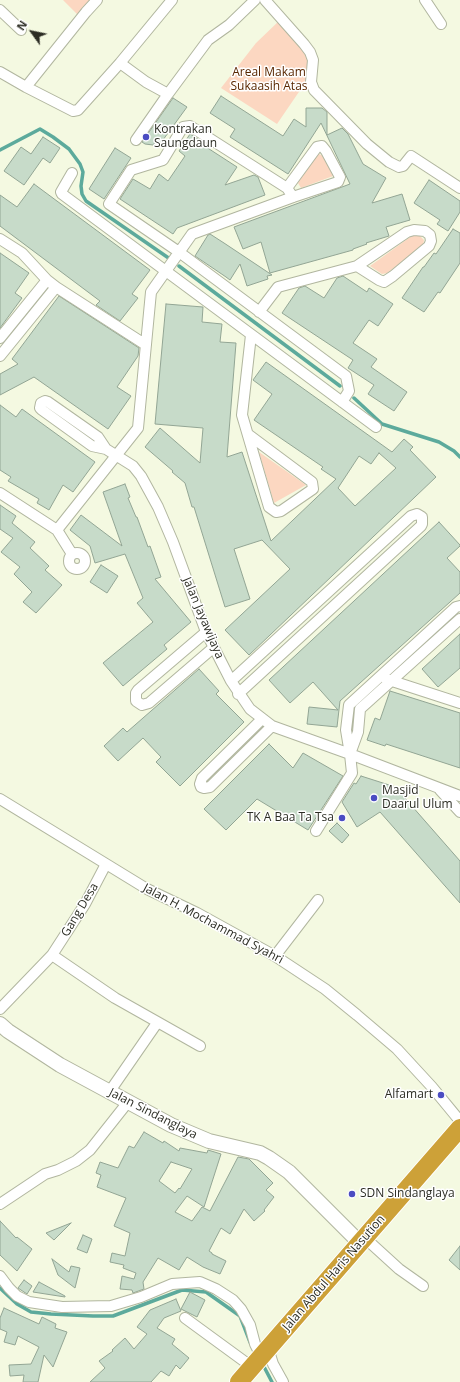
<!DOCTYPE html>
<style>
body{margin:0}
#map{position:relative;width:460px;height:1382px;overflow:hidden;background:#f4f9e1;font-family:"Open Sans",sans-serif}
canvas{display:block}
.north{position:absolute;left:12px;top:12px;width:40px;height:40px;-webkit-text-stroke:3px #fff;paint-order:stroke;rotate:303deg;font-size:11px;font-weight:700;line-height:16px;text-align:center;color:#2c2d24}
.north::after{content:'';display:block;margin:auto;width:14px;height:18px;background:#2c2d24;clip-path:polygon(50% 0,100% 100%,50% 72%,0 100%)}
</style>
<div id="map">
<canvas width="460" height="1382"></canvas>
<div class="north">N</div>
</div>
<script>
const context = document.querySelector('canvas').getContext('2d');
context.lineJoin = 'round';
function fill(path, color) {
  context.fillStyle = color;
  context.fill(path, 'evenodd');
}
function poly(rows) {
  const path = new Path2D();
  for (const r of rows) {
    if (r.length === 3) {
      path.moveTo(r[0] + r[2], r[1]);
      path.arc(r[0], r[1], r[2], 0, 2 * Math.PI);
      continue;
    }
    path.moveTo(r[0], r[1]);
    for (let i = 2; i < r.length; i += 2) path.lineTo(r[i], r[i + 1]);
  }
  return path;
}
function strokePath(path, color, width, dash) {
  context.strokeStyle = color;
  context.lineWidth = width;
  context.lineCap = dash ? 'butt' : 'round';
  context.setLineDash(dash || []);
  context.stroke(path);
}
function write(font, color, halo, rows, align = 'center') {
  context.font = font + ' "Open Sans",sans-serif';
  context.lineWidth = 3;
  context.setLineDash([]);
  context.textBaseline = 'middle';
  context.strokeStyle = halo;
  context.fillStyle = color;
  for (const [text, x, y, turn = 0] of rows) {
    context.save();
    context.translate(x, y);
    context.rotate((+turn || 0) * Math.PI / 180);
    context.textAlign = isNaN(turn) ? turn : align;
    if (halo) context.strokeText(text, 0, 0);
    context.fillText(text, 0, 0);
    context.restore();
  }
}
const green = poly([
 [63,0,93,0,78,15],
 [280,20,302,46,310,63,305,83,277,124,221,88,256,43],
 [317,153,325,157,333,176,301,188,298,183],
 [413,235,419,235,424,240,423,246,387,273,382,274,370,266],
 [259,452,306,485,274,503]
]);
const stream = poly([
 [0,150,40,129,53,137,69,149,80,164,83,172,81,186,82,194,86,201,170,259],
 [179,266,340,386],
 [354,398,382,424,439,442,454,451,460,457],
 [0,1288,17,1304,31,1312,51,1314,93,1316,113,1316,182,1290,206,1292,240,1316,250,1342],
 [262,1363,272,1382]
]);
const building = poly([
 [221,96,283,136,294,119,306,127,306,108,322,108,327,112,327,135,342,128,348,134,363,164,386,178,372,203,402,194,410,220,386,227,389,236,366,243,367,244,353,249,353,250,270,273,261,242,243,249,234,227,350,184,321,123,288,174,230,137,235,129,210,113,221,96],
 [173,98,187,107,160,144,156,141,153,145,145,144,142,142,173,98],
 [190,134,204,143,203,145,237,167,225,185,254,175,258,177,265,195,177,228,173,234,120,199,133,179,150,189,159,174,168,181,185,156,179,151,190,134],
 [43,137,60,148,50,163,43,158,24,185,4,171,21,147,31,154,43,137],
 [115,148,131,158,104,199,89,189,115,148],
 [429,180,460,201,460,212,448,231,437,224,440,220,414,203,429,180],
 [34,184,150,270,132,294,138,298,120,321,96,305,100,301,0,226,0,195,17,207,34,184],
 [453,229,460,233,460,263,440,293,438,292,424,312,402,298,423,267,424,267,434,253,436,254,453,229],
 [210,234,224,243,272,275,267,276,268,279,247,286,240,264,230,280,226,277,195,256,208,235,210,234],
 [0,253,29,273,15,293,22,298,0,328,0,253],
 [343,276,367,292,369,288,393,304,378,326,369,320,353,343,377,359,371,367,407,392,394,411,368,394,374,385,348,368,353,360,282,313,299,288,305,286,324,298,337,278,343,276],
 [59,296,139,348,138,356,117,387,131,396,108,429,34,377,0,395,0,374,18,364,12,359,59,296],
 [166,304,203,307,202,322,222,324,220,342,236,343,227,457,242,452,271,541,336,479,321,469,323,467,254,420,272,394,253,380,266,362,392,452,404,439,413,447,410,450,436,477,249,655,225,630,290,569,262,540,234,549,250,599,225,607,194,507,192,507,185,483,172,472,173,471,145,447,160,428,200,463,203,428,155,424,166,304],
 [379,453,396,468,355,506,338,488,359,456,371,464,379,453],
 [0,405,16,417,22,409,95,462,73,492,63,485,49,510,37,503,39,499,8,481,11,477,0,470,0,405],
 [125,484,130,497,128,498,136,517,137,517,148,547,150,546,161,577,155,579,191,622,164,645,167,649,123,686,103,663,153,622,137,603,143,598,125,554,95,563,90,546,70,530,81,515,122,546,103,492,125,484],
 [0,505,16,516,12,523,35,542,30,548,49,566,45,570,62,585,36,613,23,602,32,592,14,574,20,567,1,552,13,538,0,529,0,505],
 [439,522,460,545,460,546,447,558,460,572,460,593,340,701,337,727,307,724,309,707,338,710,313,682,290,703,269,680,439,522],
 [101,565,118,576,107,593,90,582,101,565],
 [460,634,460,668,438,687,422,669,460,634],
 [199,669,219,691,216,694,244,722,180,786,156,762,161,757,143,738,118,761,104,746,123,728,127,732,199,669],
 [390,691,460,713,460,768,386,744,385,746,367,740,375,718,380,720,390,691],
 [269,744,293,768,303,753,343,776,308,830,257,799,226,830,204,809,269,744],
 [361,776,411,792,404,797,460,861,460,903,380,812,357,827,342,802,354,783,356,784,361,776],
 [337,823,349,835,342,843,329,831,337,823],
 [144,1132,163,1143,164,1141,179,1151,180,1148,207,1153,208,1150,221,1154,204,1207,187,1196,175,1212,192,1221,202,1207,210,1211,238,1157,249,1159,273,1183,266,1190,274,1197,264,1210,265,1211,254,1221,244,1209,230,1234,221,1228,209,1251,212,1253,212,1254,226,1261,220,1274,203,1267,187,1257,179,1270,158,1258,143,1282,144,1289,133,1293,132,1290,120,1289,122,1276,134,1279,136,1273,123,1268,124,1265,110,1262,112,1253,125,1256,130,1233,114,1226,126,1198,97,1187,101,1175,96,1173,100,1162,118,1168,129,1146,134,1148,144,1132],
 [171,1162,192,1169,180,1189,179,1188,175,1193,159,1181,171,1162],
 [0,1221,16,1238,17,1237,32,1249,17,1271,0,1255,0,1221],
 [71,1223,54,1240,46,1233,71,1223],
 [83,1235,92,1239,87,1253,77,1249,83,1235],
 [460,1246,460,1270,449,1260,460,1246],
 [52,1259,69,1272,71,1266,80,1268,75,1288,58,1275,52,1259],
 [24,1280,32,1286,27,1294,18,1288,24,1280],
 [39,1282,65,1296,65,1297,33,1292,39,1282],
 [190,1292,205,1300,197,1317,181,1309,190,1292],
 [176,1299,181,1311,164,1318,157,1328,175,1339,172,1344,189,1358,180,1369,176,1365,169,1376,161,1371,151,1382,90,1382,105,1368,99,1361,113,1351,112,1350,125,1338,134,1349,147,1334,137,1327,150,1310,176,1299],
 [4,1308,39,1324,42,1317,56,1324,55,1328,67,1332,53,1367,44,1355,38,1382,23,1382,24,1375,10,1376,9,1365,31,1364,39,1347,18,1336,15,1345,4,1342,7,1332,0,1329,0,1318,4,1308]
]);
const street = poly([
 [265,0,304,44,310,52,313,60,311,82,314,90,367,144,389,162,399,167,403,166,411,156,460,188],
 [425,0,441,24],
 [0,10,21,30],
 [120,63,146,82,168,94,208,40,229,25,255,0],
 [0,72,26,87,73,111,78,110,120,63,172,0],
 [26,87,86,12,97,0],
 [136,140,168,94],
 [72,173,61,192,62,194,376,427],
 [287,188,190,126,183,127,163,160,131,170,109,204,179,252,346,376,349,391,342,402],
 [0,239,22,253,47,280,56,287,146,345],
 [259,312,278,287,357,266,407,232,414,230,425,231,430,235,431,241,429,246,393,276,384,282,379,280,357,266],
 [0,338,47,280],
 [0,356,56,287],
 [249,435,312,482,313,489,281,511,276,512,269,507,242,415,251,335],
 [106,449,98,437,48,402,45,401,41,403,40,408,42,410,92,446,106,449,133,466,141,476,158,507,173,542,206,632,231,681,250,709,272,726,350,754,460,796],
 [0,493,57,530],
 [77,561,8],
 [72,554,57,530,138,428,151,292,192,234,293,197,338,182,340,177,326,151,322,146,317,147,287,188,293,197],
 [460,606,456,607,349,705,346,730,350,754,358,732,360,709,460,619],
 [206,632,138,690,136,693,136,701,142,705,149,703,213,648],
 [386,679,460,703],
 [231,681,411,516,417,514,422,517,422,524,421,526,238,694],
 [262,719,202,778,200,784,201,787,204,788,210,787,272,726],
 [440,790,460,812],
 [0,799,147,889,197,913,275,956,325,989,357,1015,397,1049,432,1087,460,1121],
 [316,831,352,773,350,754],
 [52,955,85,904,106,864],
 [275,956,318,900],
 [0,1009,52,955,115,998,200,1046],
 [110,1091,157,1023],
 [0,1204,45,1174,58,1170,76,1161,90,1150,128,1102],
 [365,1238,399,1269,423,1286],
 [0,1276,9,1288,17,1296,29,1302,62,1307,111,1306,141,1297,172,1284,200,1282,216,1289,233,1300,241,1309,250,1325,255,1344,261,1356],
 [185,1318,252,1367],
 [268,1348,273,1364,283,1382]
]);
const secondary = poly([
 [0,1024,8,1031,60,1065,171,1125,209,1141,260,1153,269,1158,289,1172,360,1243]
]);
const highway = poly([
 [239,1382,460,1128]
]);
const markers = [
 [146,137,4,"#4b4cc2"],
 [374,798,4,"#4b4cc2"],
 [342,818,4,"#4b4cc2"],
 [441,1095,4,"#4b4cc2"],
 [352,1194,4,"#4b4cc2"]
];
const parkNames = [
 ["Areal Makam",269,73],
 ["Sukaasih Atas",269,87]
];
const poiNames = [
 ["Kontrakan",154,130],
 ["Saungdaun",154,144],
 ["Masjid",382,791],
 ["Daarul Ulum",382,805],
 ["TK A Baa Ta Tsa",334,818,"right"],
 ["Alfamart",433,1095,"right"],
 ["SDN Sindanglaya",360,1194]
];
const streetNames = [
 ["Jalan Jayawijaya",203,618,67],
 ["Gang Desa",80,910,-59],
 ["Jalan H. Mochammad Syahri",213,924,28],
 ["Jalan Sindanglaya",153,1114,27],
 ["Jalan Abdul Haris Nasution",334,1273,-49]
];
fill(green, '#fcd7c1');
strokePath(stream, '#5caa9c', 3.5);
fill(building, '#c7dbc9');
strokePath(building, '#92a594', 1);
strokePath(street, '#b1b69f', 12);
strokePath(secondary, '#b1b69f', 16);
strokePath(highway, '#fff', 20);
strokePath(street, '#fff', 10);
strokePath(secondary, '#fff', 14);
strokePath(highway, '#cda138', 18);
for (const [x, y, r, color] of markers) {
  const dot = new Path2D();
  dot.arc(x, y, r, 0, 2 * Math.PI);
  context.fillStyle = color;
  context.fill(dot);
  strokePath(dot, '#fff', 1.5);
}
write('12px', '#592700', '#fff', parkNames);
write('12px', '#2c2d24', '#fff', poiNames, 'left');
write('12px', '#2c2d24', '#fff', streetNames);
</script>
